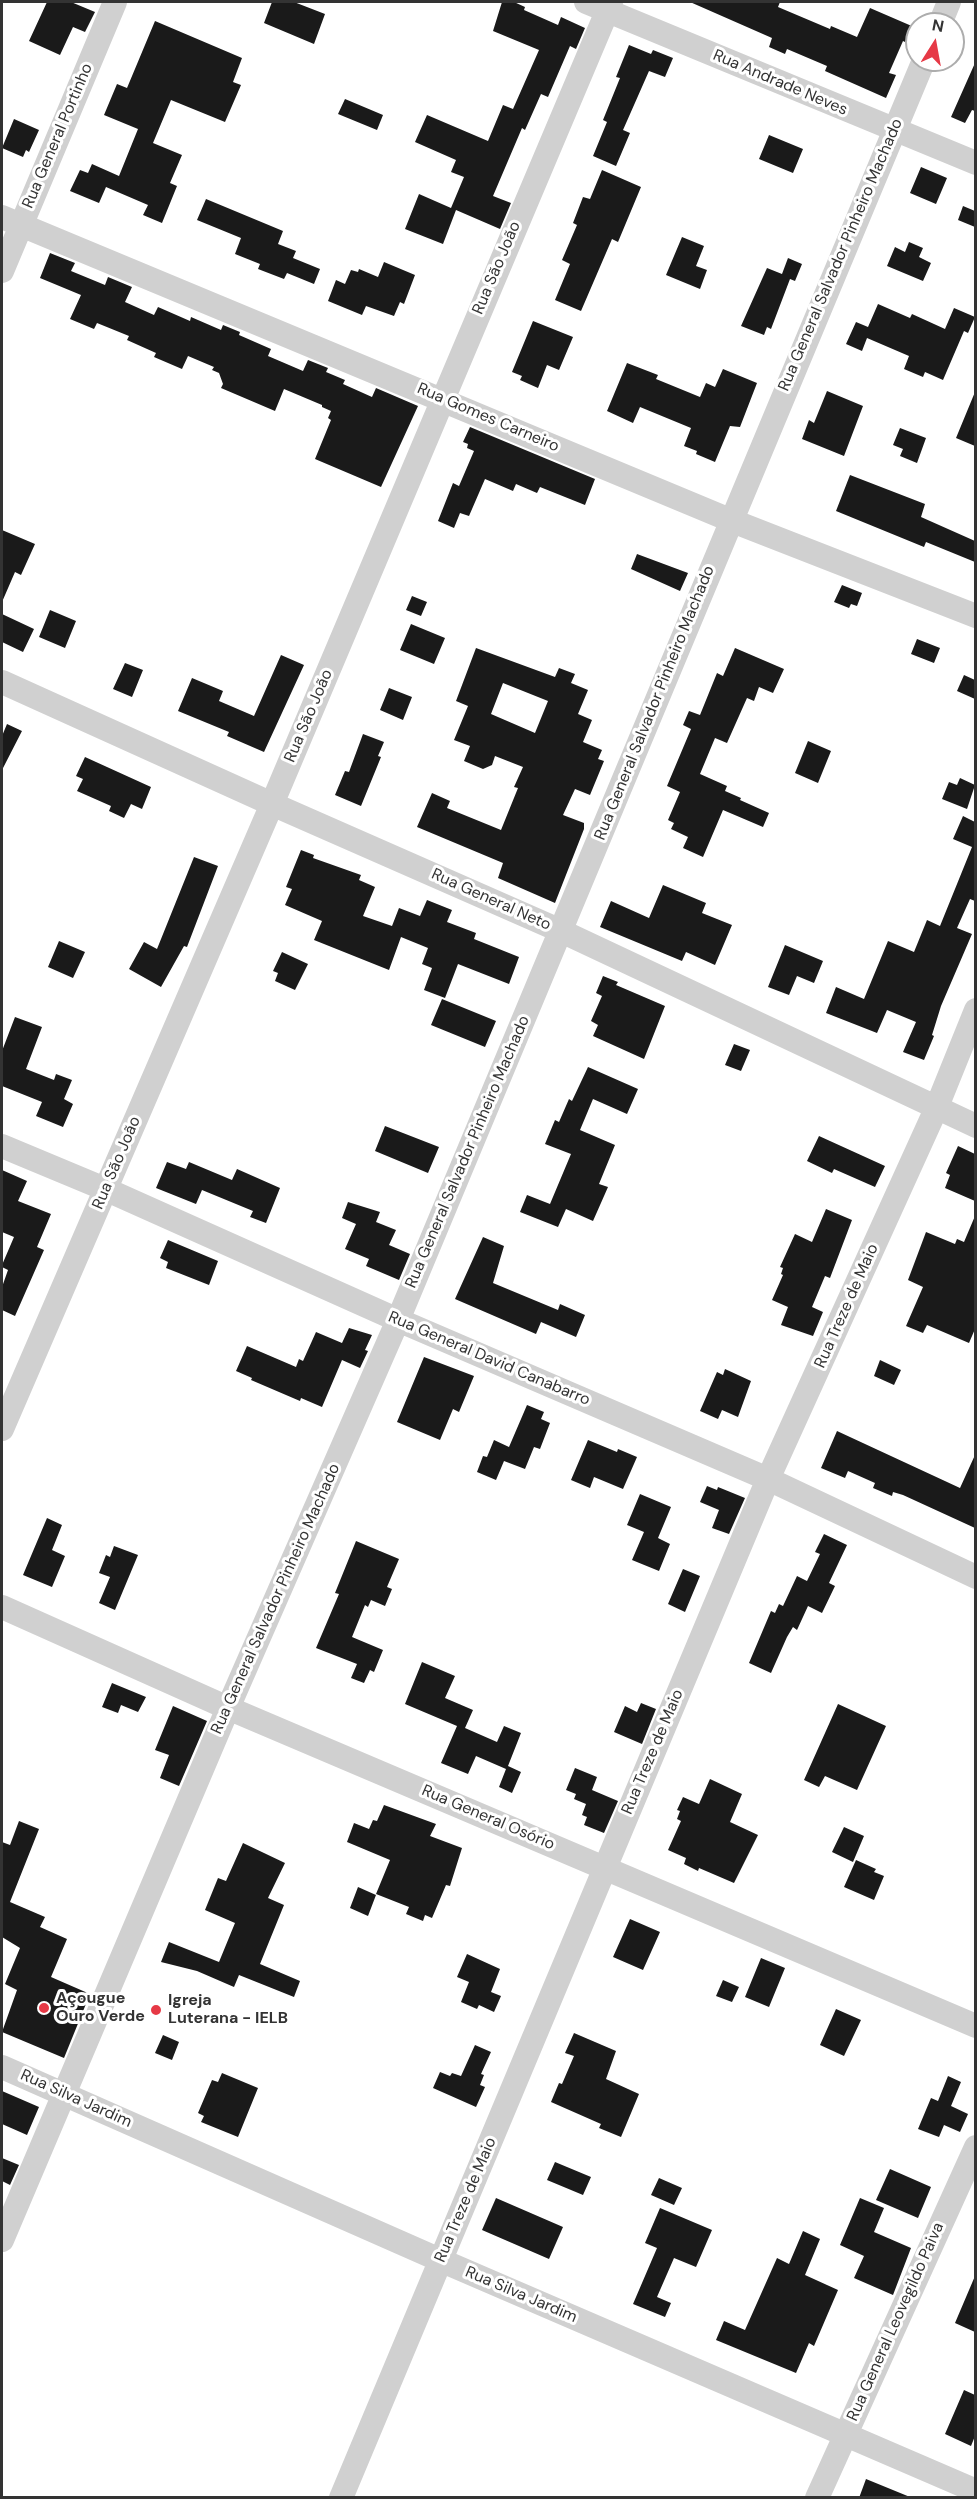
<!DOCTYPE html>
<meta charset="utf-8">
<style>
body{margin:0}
#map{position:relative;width:977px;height:2499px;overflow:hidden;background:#fff;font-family:"DM Sans",sans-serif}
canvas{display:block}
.frame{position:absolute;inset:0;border:3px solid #333;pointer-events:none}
.north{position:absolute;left:905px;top:12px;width:60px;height:60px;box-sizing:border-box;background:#fff;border:2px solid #adadad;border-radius:50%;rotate:11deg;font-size:16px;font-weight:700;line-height:24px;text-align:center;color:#333}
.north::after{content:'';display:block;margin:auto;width:21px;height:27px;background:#e63946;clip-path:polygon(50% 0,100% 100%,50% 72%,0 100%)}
</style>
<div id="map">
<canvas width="977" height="2499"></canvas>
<div class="frame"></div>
<div class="north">N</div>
</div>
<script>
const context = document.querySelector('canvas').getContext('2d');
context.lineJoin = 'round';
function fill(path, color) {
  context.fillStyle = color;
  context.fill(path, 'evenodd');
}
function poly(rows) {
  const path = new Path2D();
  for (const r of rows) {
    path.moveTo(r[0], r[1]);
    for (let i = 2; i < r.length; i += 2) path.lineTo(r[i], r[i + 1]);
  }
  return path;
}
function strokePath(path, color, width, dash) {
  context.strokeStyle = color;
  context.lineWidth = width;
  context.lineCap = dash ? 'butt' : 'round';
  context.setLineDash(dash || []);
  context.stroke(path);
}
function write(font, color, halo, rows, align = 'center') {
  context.font = font + ' "DM Sans",sans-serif';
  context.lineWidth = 6;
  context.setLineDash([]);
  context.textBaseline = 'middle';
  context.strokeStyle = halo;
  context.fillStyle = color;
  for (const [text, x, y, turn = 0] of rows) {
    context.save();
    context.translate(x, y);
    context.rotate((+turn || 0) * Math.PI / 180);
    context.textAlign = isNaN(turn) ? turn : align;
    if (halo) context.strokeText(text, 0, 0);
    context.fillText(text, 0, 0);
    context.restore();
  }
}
const building = poly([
 [47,2,71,2,95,12,85,32,73,27,60,55,29,41],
 [272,2,294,2,325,14,314,44,264,23],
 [502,2,514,2,525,7,524,10,558,25,561,17,585,28,576,49,570,46,548,97,541,94,525,130,522,128,493,196,511,203,500,229,456,210,443,244,405,229,419,194,451,208,464,177,451,172,456,160,415,142,427,115,488,141,503,105,513,109,539,50,493,31],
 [690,2,780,2,778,7,830,29,831,26,857,37,870,8,914,27,907,43,903,41,889,73,896,75,886,98,825,71,827,66,787,49,785,54,769,47,772,38],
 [155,21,242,58,233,82,241,85,225,122,171,100,153,143,182,155,170,183,177,186,162,223,143,215,148,205,106,187,99,203,70,191,80,170,88,173,92,164,119,176,138,129,104,115,117,84,127,88],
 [629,45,651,54,653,50,673,58,665,77,649,71,623,130,630,133,616,166,593,156,607,122,603,120,620,78,616,77],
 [975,63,975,111,972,110,965,123,951,117],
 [345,99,383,115,377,130,338,114],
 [14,119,39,130,29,152,26,150,23,157,2,148],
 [769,135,803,149,793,173,759,159],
 [921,167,947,178,936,204,910,193],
 [602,170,641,187,618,242,612,239,581,311,555,300,570,264,562,260,577,225,573,223,583,197,590,199],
 [206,199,283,231,278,244,296,251,293,258,320,269,314,284,287,273,284,279,258,269,260,264,235,254,241,238,197,220],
 [963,206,975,211,975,227,958,220],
 [682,237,704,246,696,266,707,270,700,289,666,275],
 [909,242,923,248,919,257,931,263,923,281,887,266,895,247,905,252],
 [50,253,75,263,71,271,105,285,108,277,132,287,125,302,154,315,158,307,190,321,191,317,221,330,223,325,240,332,239,335,271,349,268,356,303,371,308,360,328,368,326,372,345,380,343,384,372,397,376,388,418,406,381,487,315,459,331,420,328,418,331,411,322,407,322,405,284,389,275,411,221,388,223,384,219,373,212,370,214,367,188,356,182,369,154,357,156,353,127,340,129,336,97,323,94,329,70,319,81,295,40,278],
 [788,258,802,264,795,281,790,279,771,329,767,327,764,335,741,326,767,268,782,274],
 [384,262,415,275,404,304,400,302,394,316,366,306,362,315,328,301,336,280,345,284,351,270,358,272,359,269,378,277],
 [878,304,910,318,912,314,945,329,954,308,975,317,968,333,964,331,943,380,925,372,923,377,904,369,909,356,867,338,862,351,846,344,856,322,868,327],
 [533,321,573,337,559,370,547,365,538,388,520,380,522,376,512,372],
 [627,363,658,375,656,379,700,397,706,383,715,387,723,369,757,383,740,427,730,426,715,462,696,454,697,451,684,446,691,428,640,407,633,423,607,411],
 [827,391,863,406,844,456,802,439,809,420,814,423],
 [975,392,975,446,956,438],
 [470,427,595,479,585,505,540,487,537,493,516,484,513,491,485,479,469,516,460,513,454,528,438,521,453,483,459,486,474,451,467,448,468,444,463,442],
 [900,428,926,438,917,463,900,456,903,449,893,445],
 [850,475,925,504,921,517,975,541,975,562,926,542,924,547,836,511],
 [2,530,35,544,21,575,15,572,2,602],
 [637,554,688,573,680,591,631,569],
 [842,585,862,593,857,606,851,604,849,608,834,602],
 [412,596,427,602,421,616,406,610],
 [50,610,76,621,65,648,39,637],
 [2,614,34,629,23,652,2,642],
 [411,624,445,638,434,664,400,650],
 [917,639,940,648,934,663,911,654],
 [476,648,555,677,559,668,575,674,571,683,588,690,578,714,592,720,583,742,602,750,598,759,604,761,590,795,575,789,563,815,584,823,584,829,555,903,498,878,503,863,417,827,432,793,450,801,447,808,501,830,518,788,514,787,523,767,495,756,492,765,483,769,464,761,470,746,454,740,468,706,456,701],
 [503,683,548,701,535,733,491,714],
 [735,648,784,669,773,693,759,687,754,701,747,698,727,743,715,738,700,774,727,786,725,791,741,798,740,800,769,813,763,827,723,810,703,857,683,848,688,837,671,829,674,823,668,820,680,792,667,786,691,729,683,725,689,711,700,715,717,673,723,676],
 [281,655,304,665,264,752,227,736,229,732,178,711,192,678,223,691,219,701,254,716],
 [125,663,143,670,132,697,113,689],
 [964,675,975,680,975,699,957,691],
 [389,688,412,697,403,720,380,710],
 [7,724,22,731,2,770,2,736],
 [363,734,384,742,378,756,381,757,361,806,335,795,345,771,349,772],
 [808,741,831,751,818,783,795,773],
 [85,757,151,787,142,809,131,804,124,818,109,811,111,806,77,791,83,779,76,776],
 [960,778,975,785,967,809,942,799,949,782,957,785],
 [963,816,975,822,975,901,970,899,957,928,972,934,941,1006,932,1035,934,1036,924,1060,903,1052,916,1022,887,1010,877,1033,826,1013,836,987,864,999,888,941,914,952,927,920,940,926,972,847,953,839],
 [301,850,314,855,313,858,361,875,359,880,375,887,363,916,392,926,399,908,420,916,427,900,452,910,447,922,476,933,474,939,519,957,509,984,458,964,445,998,424,990,432,968,422,964,428,948,401,937,389,970,314,940,322,921,285,905,292,889,286,887],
 [194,857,218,866,187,947,184,946,161,987,129,969,144,942,157,949],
 [663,885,706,903,702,913,732,925,715,965,686,952,682,961,600,927,611,901,649,918],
 [59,941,85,952,73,978,48,967],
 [785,945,823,961,814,983,797,976,789,995,768,987],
 [282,952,308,964,295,990,275,981,278,973,273,971],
 [603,976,618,982,616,985,665,1006,644,1059,593,1036,598,1025,591,1021,602,996,596,993],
 [442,999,496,1021,485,1047,431,1025],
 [15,1017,42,1027,26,1069,54,1080,56,1074,72,1080,64,1099,73,1104,63,1127,36,1116,42,1102,2,1086,2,1051],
 [734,1044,750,1050,741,1071,725,1065],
 [588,1067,638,1089,627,1114,593,1099,580,1130,615,1145,599,1184,608,1187,593,1221,566,1209,558,1227,520,1212,527,1195,550,1204,571,1154,545,1144,555,1120,559,1122,569,1099,572,1101],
 [385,1126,439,1147,428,1173,375,1151],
 [819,1136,885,1166,875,1187,834,1169,832,1173,807,1161],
 [958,1146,975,1154,975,1201,945,1188,950,1175,946,1173],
 [167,1162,186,1169,189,1162,232,1180,237,1169,280,1188,266,1223,250,1217,253,1211,202,1190,196,1204,156,1188],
 [2,1170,27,1181,18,1201,51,1214,37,1247,44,1250,15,1316,2,1310,2,1287,8,1270,2,1267,2,1265,14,1237,2,1232],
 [348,1202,380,1212,376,1222,396,1230,389,1245,410,1254,399,1280,366,1266,369,1259,345,1249,356,1224,342,1218],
 [826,1209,852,1220,830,1278,825,1276,812,1307,823,1312,813,1336,781,1325,788,1307,772,1300,783,1275,781,1274,783,1268,780,1267,795,1234,812,1242],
 [975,1216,975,1329,969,1343,927,1325,923,1333,906,1326,923,1287,908,1280,926,1232,955,1244,957,1239,964,1242],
 [483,1237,504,1246,493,1283,558,1310,560,1304,585,1315,576,1337,541,1322,536,1334,455,1299],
 [168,1240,218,1261,209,1285,166,1268,168,1262,160,1258],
 [349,1328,372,1335,365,1350,368,1351,360,1368,342,1360,322,1407,301,1398,300,1401,251,1380,252,1378,236,1371,247,1346,296,1367,299,1359,303,1361,316,1332,342,1343],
 [424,1357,474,1376,459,1412,453,1409,440,1440,397,1422],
 [880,1360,901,1370,894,1385,874,1376],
 [725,1369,751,1381,738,1417,722,1410,718,1419,700,1411,717,1372,723,1375],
 [527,1405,544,1412,541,1419,550,1423,540,1449,534,1447,525,1469,504,1461,496,1480,477,1472,483,1456,487,1457,494,1440,509,1447],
 [837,1431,960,1488,975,1455,975,1528,903,1495,893,1492,892,1496,873,1488,875,1483,848,1471,845,1478,821,1468],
 [588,1440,617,1452,618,1449,637,1457,623,1489,594,1477,590,1488,571,1480],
 [707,1486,717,1490,718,1487,745,1498,729,1534,712,1528,719,1510,700,1502],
 [640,1494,671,1507,658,1538,670,1544,659,1571,632,1560,644,1532,627,1525],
 [47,1518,62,1525,52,1550,65,1556,52,1587,23,1575],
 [824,1534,847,1545,829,1583,835,1586,822,1613,808,1606,797,1630,793,1627,787,1637,771,1673,749,1663,771,1611,775,1613,779,1604,783,1606,797,1576,807,1581,820,1554,815,1552],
 [356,1541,399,1559,387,1587,392,1589,385,1606,371,1600,368,1607,365,1605,352,1637,383,1650,374,1672,370,1670,364,1683,351,1678,357,1664,316,1648,339,1594,335,1593],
 [114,1546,138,1555,115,1610,99,1603,110,1577,99,1573,106,1555,110,1557],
 [683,1569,700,1576,685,1612,668,1604],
 [422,1662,455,1676,445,1698,473,1710,465,1728,497,1742,504,1726,521,1733,508,1766,521,1772,512,1793,499,1787,506,1769,476,1756,468,1774,441,1763,457,1726,405,1704],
 [112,1683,146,1697,138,1712,121,1705,118,1713,102,1707],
 [641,1703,656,1709,642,1744,614,1732,625,1706,637,1712],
 [838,1704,886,1726,857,1790,825,1776,819,1787,804,1780],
 [173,1706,207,1721,179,1786,160,1778,169,1755,155,1750],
 [575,1768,597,1777,592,1790,618,1801,604,1833,584,1825,587,1817,582,1815,586,1804,574,1799,576,1794,566,1790],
 [710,1779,742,1794,730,1822,758,1835,734,1883,699,1868,698,1871,684,1864,686,1858,668,1850,681,1821,677,1819,680,1811,677,1810,683,1797,699,1804],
 [384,1805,436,1824,430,1836,462,1848,450,1886,446,1885,432,1918,425,1915,423,1921,406,1914,409,1907,376,1894,390,1860,347,1842,354,1823,369,1829,373,1820,377,1821],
 [19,1821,39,1829,10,1902,45,1917,40,1927,67,1939,51,1977,90,1994,64,2058,2,2032,17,1990,5,1984,20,1948,2,1937,2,1842,10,1845],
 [844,1827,864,1836,853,1862,832,1852],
 [243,1843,285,1863,268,1898,284,1905,260,1964,300,1981,294,1997,239,1975,234,1987,197,1971,161,1962,169,1942,219,1962,235,1923,205,1910,218,1878,226,1881],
 [856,1860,876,1869,874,1872,884,1876,874,1900,844,1887],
 [358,1887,376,1895,368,1916,350,1908],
 [630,1919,660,1932,643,1970,613,1957],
 [467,1954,500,1969,491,1992,501,1996,494,2012,479,2005,477,2009,461,2002,469,1982,457,1977],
 [761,1958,785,1968,769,2007,745,1997],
 [723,1980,739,1987,732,2002,716,1996],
 [836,2009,861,2020,844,2056,820,2045],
 [574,2033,616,2051,606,2079,639,2094,621,2137,599,2128,601,2124,551,2102,559,2083,562,2084,574,2056,565,2053],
 [163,2035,179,2042,172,2060,155,2053],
 [475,2045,491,2052,481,2074,484,2075,480,2085,485,2087,476,2107,433,2088,440,2072,450,2076,452,2073,461,2076],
 [222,2073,258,2088,238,2137,201,2122,204,2116,198,2113,212,2080,218,2082],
 [948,2076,961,2082,951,2106,968,2114,960,2132,944,2125,939,2137,918,2129,931,2098,938,2101],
 [2,2091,39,2107,27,2135,2,2124],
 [2,2158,19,2165,10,2185,2,2181],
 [555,2162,591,2177,583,2195,547,2180],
 [890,2169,931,2187,918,2218,876,2200],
 [659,2178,682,2188,674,2205,651,2195],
 [496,2198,563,2227,549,2259,482,2230],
 [860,2198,884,2208,874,2232,911,2248,893,2295,854,2278,864,2256,840,2245],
 [660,2208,712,2230,696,2267,674,2258,657,2297,671,2303,665,2317,633,2304,657,2248,645,2243],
 [803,2231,820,2239,805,2275,838,2290,814,2346,809,2343,796,2373,716,2340,724,2321,745,2330,777,2258,789,2264],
 [975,2276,975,2332,955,2323],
 [964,2390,975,2395,975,2436,971,2446,945,2434],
 [866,2479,910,2497,910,2498,859,2498]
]);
const minor = poly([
 [586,2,976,163],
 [940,24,949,2],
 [2,217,730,520,976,616],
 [2,271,115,2],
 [2,682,272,804,561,931,976,1126],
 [2,1146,105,1189,398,1320,768,1479,976,1577],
 [2,1429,272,804,611,2],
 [2,1607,228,1708,976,2026],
 [2,2067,440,2260,976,2491],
 [2,2240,228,1708,398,1320,924,60],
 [341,2498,768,1479,936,1109,976,1010],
 [817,2498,976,2147]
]);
const markers = [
 [44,2008,6,"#e63946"],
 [156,2010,6,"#e63946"]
];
const streetNames = [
 ["Rua Andrade Neves",780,83,23],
 ["Rua General Portinho",58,136,-67],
 ["Rua General Salvador Pinheiro Machado",841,255,-67],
 ["Rua São João",497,268,-67],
 ["Rua Gomes Carneiro",488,418,23],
 ["Rua General Salvador Pinheiro Machado",655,703,-68],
 ["Rua São João",309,716,-67],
 ["Rua General Neto",491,900,24],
 ["Rua General Salvador Pinheiro Machado",468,1152,-67],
 ["Rua São João",117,1163,-67],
 ["Rua Treze de Maio",847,1306,-66],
 ["Rua General David Canabarro",489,1359,23],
 ["Rua General Salvador Pinheiro Machado",276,1599,-66],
 ["Rua Treze de Maio",653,1752,-67],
 ["Rua General Osório",488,1818,23],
 ["Rua Silva Jardim",76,2099,24],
 ["Rua Treze de Maio",466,2200,-67],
 ["Rua Silva Jardim",521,2295,23],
 ["Rua General Leovegildo Paiva",896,2322,-66]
];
const poiNames = [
 ["Açougue",56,1999],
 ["Ouro Verde",56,2017],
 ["Igreja",168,2001],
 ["Luterana - IELB",168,2019]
];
fill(building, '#1a1a1a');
strokePath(minor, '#d0d0d0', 24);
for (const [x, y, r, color] of markers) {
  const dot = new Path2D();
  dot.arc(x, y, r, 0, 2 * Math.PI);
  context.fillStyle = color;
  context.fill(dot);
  strokePath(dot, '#fff', 2);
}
write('16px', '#333', '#fff', streetNames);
write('bold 16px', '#333', '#fff', poiNames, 'left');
</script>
